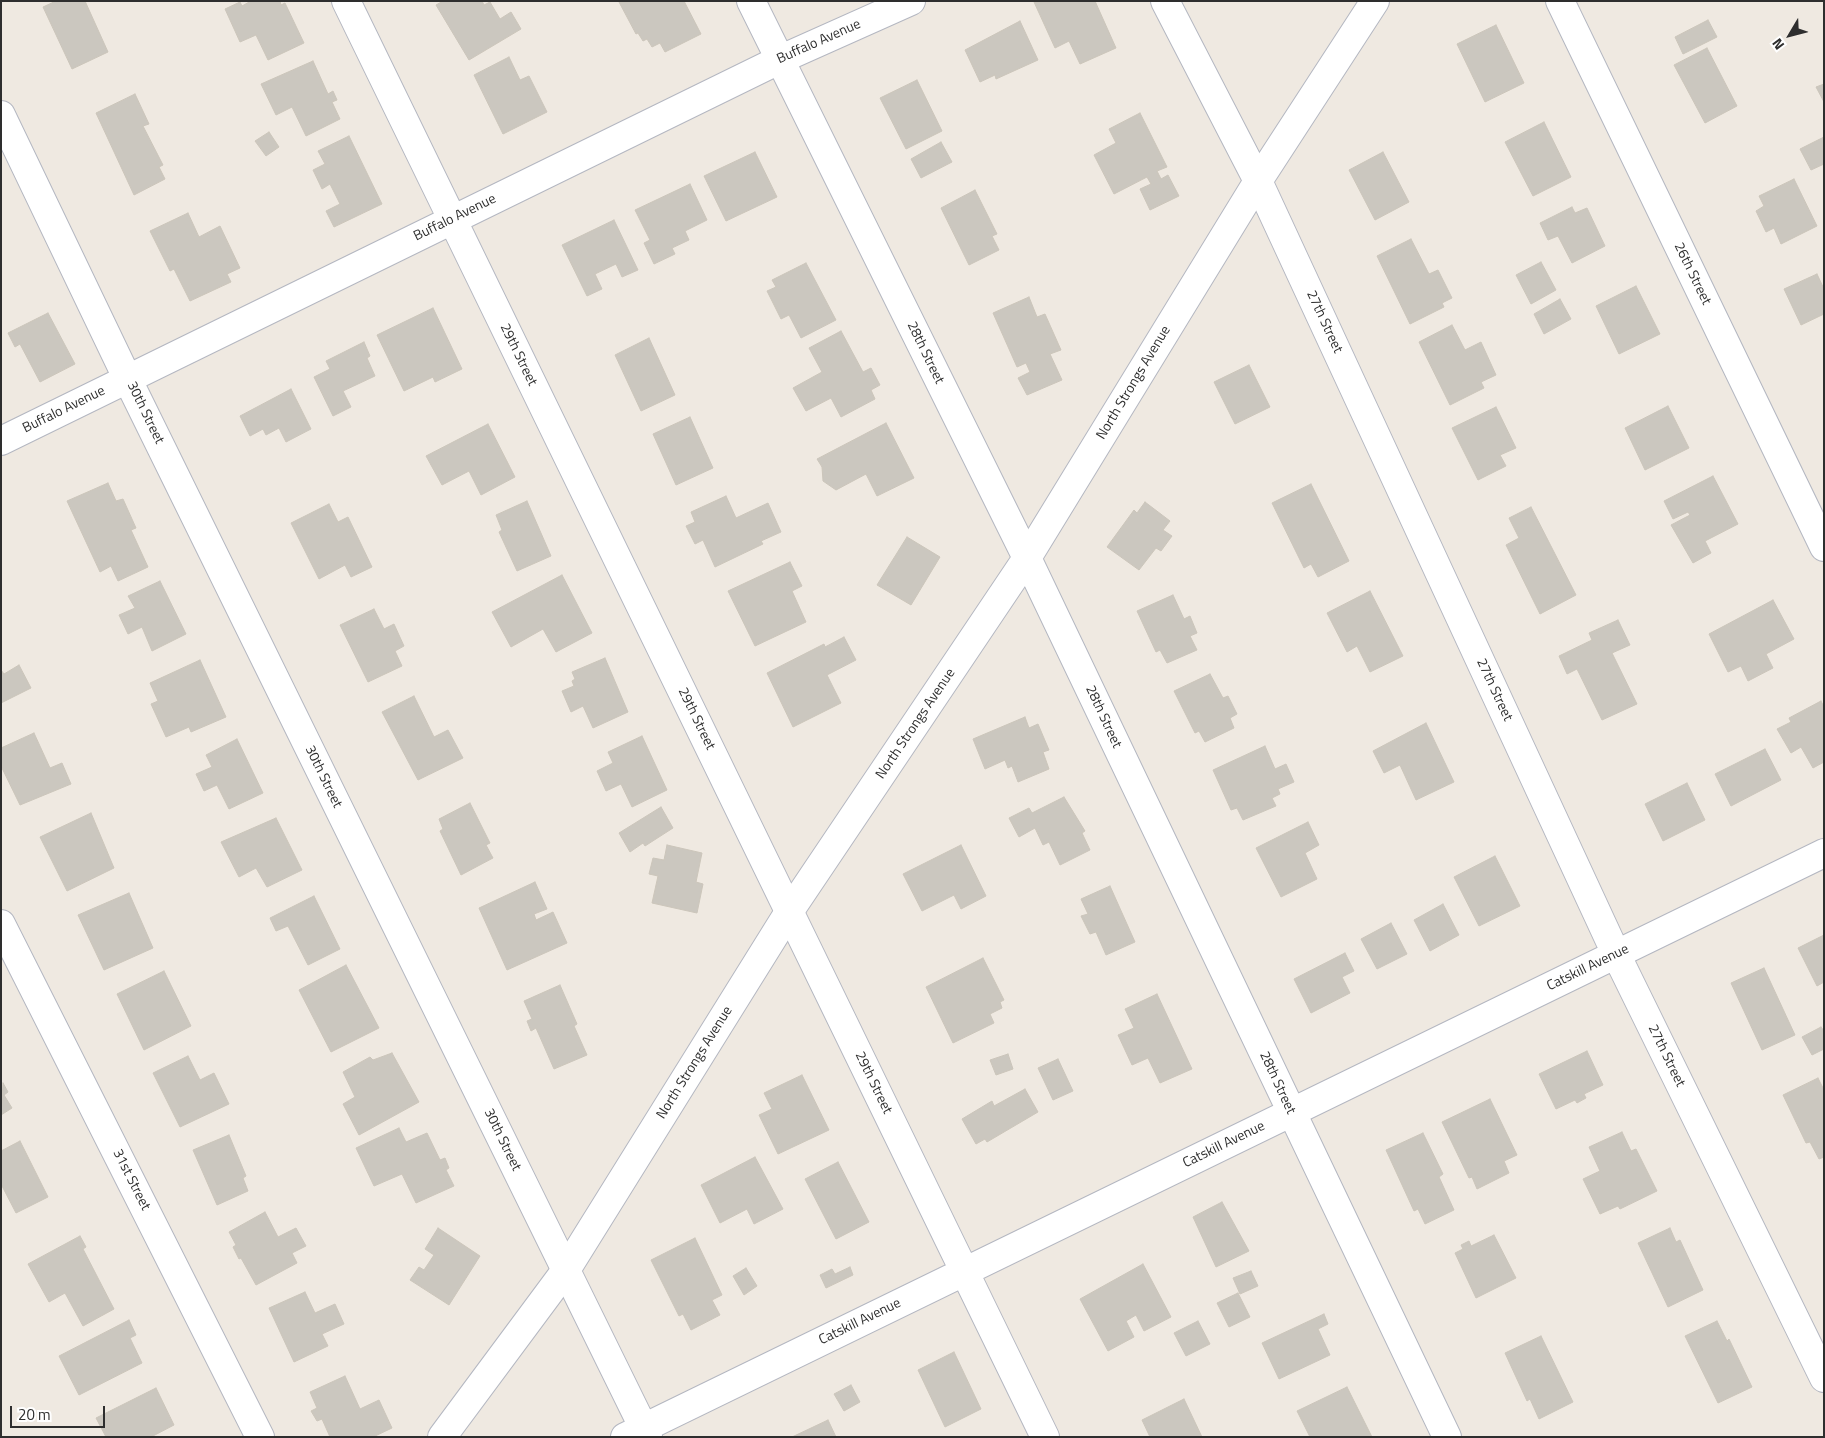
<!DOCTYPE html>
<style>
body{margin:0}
#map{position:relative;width:1825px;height:1438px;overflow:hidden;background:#efe9e1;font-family:"Titillium Web",sans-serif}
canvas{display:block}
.frame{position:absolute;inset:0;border:2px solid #2e2e2e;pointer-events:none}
.north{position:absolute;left:1765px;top:10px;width:50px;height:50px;-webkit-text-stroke:4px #fff;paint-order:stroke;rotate:233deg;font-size:14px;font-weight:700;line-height:20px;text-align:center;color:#2e2e2e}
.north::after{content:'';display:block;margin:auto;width:18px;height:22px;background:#2e2e2e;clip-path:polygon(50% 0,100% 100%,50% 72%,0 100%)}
.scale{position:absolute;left:10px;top:1406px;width:95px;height:22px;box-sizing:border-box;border:2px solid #2e2e2e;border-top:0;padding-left:6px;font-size:15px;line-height:18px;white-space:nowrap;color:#2e2e2e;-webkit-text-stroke:4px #fff;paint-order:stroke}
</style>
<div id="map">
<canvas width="1825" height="1438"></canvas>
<div class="frame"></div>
<div class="north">N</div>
<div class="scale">20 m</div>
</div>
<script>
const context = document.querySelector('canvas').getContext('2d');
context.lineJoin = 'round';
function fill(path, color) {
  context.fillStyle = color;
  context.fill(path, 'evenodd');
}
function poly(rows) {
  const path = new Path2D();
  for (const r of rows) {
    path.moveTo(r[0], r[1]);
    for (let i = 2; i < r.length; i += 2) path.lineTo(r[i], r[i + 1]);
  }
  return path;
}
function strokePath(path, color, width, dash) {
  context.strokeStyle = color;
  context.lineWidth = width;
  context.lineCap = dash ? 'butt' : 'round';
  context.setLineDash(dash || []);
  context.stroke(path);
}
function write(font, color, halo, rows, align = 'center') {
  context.font = font + ' "Titillium Web",sans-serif';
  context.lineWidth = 4;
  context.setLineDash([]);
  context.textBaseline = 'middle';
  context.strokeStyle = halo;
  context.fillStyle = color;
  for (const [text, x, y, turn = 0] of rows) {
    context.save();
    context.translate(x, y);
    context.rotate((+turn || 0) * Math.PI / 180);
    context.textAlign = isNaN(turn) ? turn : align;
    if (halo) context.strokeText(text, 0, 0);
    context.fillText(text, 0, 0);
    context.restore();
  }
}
const building = poly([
 [56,1,85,1,108,52,72,69,43,7,56,1],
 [251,1,280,1,281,5,285,3,304,43,268,60,256,35,240,42,225,9,240,2,242,6,251,1],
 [443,1,482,1,484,5,490,2,500,19,511,12,521,29,469,60,436,5,443,1],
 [684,1,701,34,665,52,660,43,652,47,647,39,643,41,638,33,636,34,619,2,684,1],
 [1095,1,1116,48,1080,64,1069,41,1055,48,1034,2,1095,1],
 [1708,20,1717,37,1683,54,1675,37,1708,20],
 [1020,21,1038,60,996,79,995,75,980,82,965,50,1020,21],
 [1496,25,1524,83,1485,102,1457,44,1496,25],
 [1707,48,1737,106,1705,123,1674,65,1707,48],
 [509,57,520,80,529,76,547,112,503,134,474,75,509,57],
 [313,61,328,94,333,91,337,100,332,102,340,119,306,136,292,107,276,115,261,84,313,61],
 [917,80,942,131,906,149,880,98,917,80],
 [1824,84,1824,102,1816,87,1824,84],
 [135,94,149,124,143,126,163,165,159,167,165,179,134,195,96,113,135,94],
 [1140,113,1167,167,1157,171,1161,179,1168,175,1179,196,1150,210,1140,189,1151,184,1147,177,1114,194,1094,155,1116,143,1109,129,1140,113],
 [1544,122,1571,177,1533,196,1505,142,1544,122],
 [269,132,279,147,266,156,255,141,269,132],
 [349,136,382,204,334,227,326,211,340,204,330,184,322,189,313,170,325,164,318,151,349,136],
 [1824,137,1824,164,1811,170,1800,149,1824,137],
 [941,142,952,162,921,178,911,159,941,142],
 [755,152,777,197,726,221,704,176,755,152],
 [1383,152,1409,202,1375,220,1349,170,1383,152],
 [1794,179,1817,226,1781,244,1774,228,1766,232,1756,211,1764,206,1759,196,1794,179],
 [690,184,707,220,685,231,689,240,672,248,675,254,654,264,644,243,650,240,635,210,690,184],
 [975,190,997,234,992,236,999,250,969,265,941,208,975,190],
 [1572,207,1575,213,1587,208,1605,246,1572,263,1558,236,1548,240,1540,223,1572,207],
 [188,213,199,237,220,226,240,268,227,274,231,282,190,301,174,269,170,271,150,231,188,213],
 [614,220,638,270,622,277,616,264,595,274,602,289,587,296,562,245,614,220],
 [1411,239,1429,274,1438,270,1452,298,1442,303,1444,307,1410,324,1377,256,1411,239],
 [1541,262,1556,290,1531,304,1516,275,1541,262],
 [806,263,836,320,801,338,789,315,781,319,767,291,776,287,772,280,806,263],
 [1817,274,1824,289,1824,314,1801,325,1784,289,1817,274],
 [1636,286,1660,334,1619,354,1596,306,1636,286],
 [1029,297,1037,317,1045,314,1061,350,1050,354,1062,380,1027,395,1018,378,1030,372,1026,363,1017,367,993,313,1029,297],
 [1560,299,1571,319,1544,334,1534,314,1560,299],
 [433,308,462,369,435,382,433,377,404,391,377,335,433,308],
 [48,313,75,364,40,382,20,344,15,347,8,333,48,313],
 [1452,325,1465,350,1481,342,1496,375,1481,382,1484,388,1450,405,1419,342,1452,325],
 [841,331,863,372,871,368,880,385,871,390,875,399,841,417,831,398,806,411,793,388,822,372,809,348,841,331],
 [649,338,675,395,641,411,615,355,649,338],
 [364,342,370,356,367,358,375,376,343,391,351,407,333,416,314,377,330,369,326,361,364,342],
 [1249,365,1270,407,1235,424,1214,382,1249,365],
 [291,389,311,429,286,442,279,428,266,435,263,429,250,436,240,416,291,389],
 [1668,406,1689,448,1645,470,1625,428,1668,406],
 [1496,407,1516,448,1500,455,1506,466,1478,480,1452,428,1496,407],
 [690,417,713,468,676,485,653,434,690,417],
 [886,423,914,478,877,496,866,474,836,490,823,481,822,467,817,459,886,423],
 [488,424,515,477,481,495,469,471,442,485,426,456,488,424],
 [1713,476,1738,524,1705,541,1711,553,1693,563,1671,525,1690,515,1688,512,1673,519,1664,501,1713,476],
 [108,483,116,501,123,499,136,528,131,530,148,567,118,581,111,566,100,572,67,501,108,483],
 [1311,484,1349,561,1318,577,1311,564,1304,568,1272,503,1311,484],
 [726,496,736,518,768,503,781,532,761,541,763,544,715,567,703,540,695,544,686,526,695,522,691,512,726,496],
 [527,501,551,556,517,571,499,532,502,530,496,515,527,501],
 [1145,502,1170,521,1163,530,1172,536,1161,551,1156,548,1139,570,1107,547,1134,510,1137,513,1145,502],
 [329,504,338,522,348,517,372,567,351,577,345,565,319,579,291,523,329,504],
 [1531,507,1576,595,1540,614,1506,545,1519,538,1509,518,1531,507],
 [907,537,940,557,911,605,877,585,907,537],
 [790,562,802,586,792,591,806,622,755,646,728,591,790,562],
 [562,575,592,633,556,652,543,629,511,647,492,612,562,575],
 [160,581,186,634,152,651,142,627,128,634,119,615,135,608,128,596,160,581],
 [1370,591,1403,656,1370,672,1357,646,1347,652,1327,613,1370,591],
 [1173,595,1184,619,1190,616,1197,633,1190,636,1197,650,1167,663,1160,650,1156,652,1137,611,1173,595],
 [1773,600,1794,639,1766,654,1773,668,1748,681,1741,666,1728,672,1709,634,1773,600],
 [374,609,384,629,394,624,404,646,395,651,402,666,368,682,340,625,374,609],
 [1618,620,1630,645,1612,653,1637,704,1602,720,1577,669,1567,674,1559,656,1592,640,1589,633,1618,620],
 [844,637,856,660,827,675,841,703,793,727,767,673,824,644,825,647,844,637],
 [605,658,628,712,593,728,583,706,571,712,562,691,574,686,572,681,575,679,572,672,605,658],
 [200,660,226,717,191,732,189,727,166,737,151,704,158,701,150,683,200,660],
 [19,665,31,688,1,703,1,670,4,674,19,665],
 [1210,674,1223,698,1228,696,1237,714,1230,718,1234,728,1205,742,1199,731,1195,733,1174,691,1210,674],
 [414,696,434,737,448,730,463,758,418,780,382,712,414,696],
 [1821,701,1824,707,1824,762,1813,768,1801,747,1791,753,1777,729,1791,722,1789,718,1821,701],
 [1025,717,1029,728,1038,724,1049,750,1043,752,1049,769,1018,782,1012,766,1008,768,1005,760,985,769,973,739,1025,717],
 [1426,723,1454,782,1416,800,1400,765,1384,773,1373,751,1426,723],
 [34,733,50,768,62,763,71,784,20,805,1,766,1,748,34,733],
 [642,736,667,790,632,807,621,784,606,791,597,771,613,763,608,752,642,736],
 [237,739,263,793,229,809,217,785,204,791,196,774,212,767,206,755,237,739],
 [1265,746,1275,769,1286,764,1294,782,1278,789,1280,794,1272,798,1276,806,1243,820,1237,808,1231,810,1213,770,1265,746],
 [1765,749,1781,780,1731,806,1715,774,1765,749],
 [1687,783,1705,820,1663,841,1645,804,1687,783],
 [1064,797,1085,831,1082,833,1090,850,1060,865,1049,842,1043,845,1035,828,1019,837,1009,818,1029,808,1032,813,1064,797],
 [470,803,490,843,486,845,493,858,461,875,440,831,443,829,439,819,470,803],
 [661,807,673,828,645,846,643,843,630,852,619,833,661,807],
 [91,813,114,868,67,891,40,837,91,813],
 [276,818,302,870,267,887,256,868,239,877,221,842,276,818],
 [1308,822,1319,845,1305,853,1317,879,1281,897,1256,848,1308,822],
 [667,845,702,853,696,882,703,884,697,913,652,903,658,876,649,874,653,858,664,860,667,845],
 [961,845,986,896,961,909,954,895,922,911,903,874,961,845],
 [1495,856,1520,906,1479,926,1454,877,1495,856],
 [535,882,547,909,534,914,536,920,553,912,567,943,507,970,479,908,535,882],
 [1110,886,1135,942,1106,955,1096,932,1090,934,1081,916,1088,914,1081,899,1110,886],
 [129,893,153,948,104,970,78,915,129,893],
 [314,896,340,949,308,965,288,926,276,931,270,918,314,896],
 [1443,904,1459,935,1430,951,1414,920,1443,904],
 [1391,923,1407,954,1377,969,1361,939,1391,923],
 [1824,935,1824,982,1817,986,1798,948,1824,935],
 [1345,953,1354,971,1342,977,1350,993,1311,1013,1294,979,1345,953],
 [983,958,1004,1000,1000,1002,1002,1008,990,1014,994,1023,953,1043,926,987,983,958],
 [346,965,379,1028,331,1052,299,990,346,965],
 [1764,968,1795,1035,1762,1050,1731,983,1764,968],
 [164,971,191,1026,144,1050,117,994,164,971],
 [560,985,577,1024,574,1026,587,1055,554,1069,536,1028,531,1031,527,1021,532,1019,524,1001,560,985],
 [1157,994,1192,1069,1160,1083,1148,1058,1132,1065,1118,1035,1134,1028,1125,1009,1157,994],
 [1821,1027,1824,1031,1824,1049,1812,1055,1802,1037,1821,1027],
 [1587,1051,1603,1085,1584,1094,1586,1098,1577,1103,1575,1100,1556,1109,1539,1074,1587,1051],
 [392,1053,419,1102,359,1135,343,1104,355,1097,343,1072,370,1057,373,1060,392,1053],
 [1008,1054,1013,1069,996,1075,990,1060,1008,1054],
 [188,1056,200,1080,214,1073,229,1104,180,1127,153,1073,188,1056],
 [1058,1059,1073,1091,1053,1100,1038,1068,1058,1059],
 [802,1075,829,1130,778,1154,759,1115,772,1109,764,1093,802,1075],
 [1818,1078,1824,1090,1824,1157,1819,1159,1810,1142,1806,1143,1783,1095,1818,1078],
 [3,1083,8,1092,4,1095,12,1108,1,1115,3,1083],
 [1025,1089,1038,1112,987,1142,985,1139,976,1144,962,1119,992,1101,994,1106,1025,1089],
 [1490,1099,1517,1155,1504,1161,1509,1173,1477,1189,1472,1177,1469,1178,1442,1122,1490,1099],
 [399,1128,406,1142,427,1133,440,1160,445,1158,449,1168,446,1170,454,1186,416,1203,402,1174,374,1186,356,1148,399,1128],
 [1622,1132,1631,1151,1636,1149,1657,1191,1620,1209,1618,1206,1600,1214,1583,1179,1600,1171,1589,1147,1622,1132],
 [1423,1133,1443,1174,1439,1177,1454,1210,1425,1224,1418,1209,1414,1211,1386,1150,1423,1133],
 [229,1135,246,1176,243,1178,248,1191,217,1205,193,1150,229,1135],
 [20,1141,48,1197,16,1213,1,1184,1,1151,20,1141],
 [755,1157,783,1209,754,1224,747,1209,720,1223,701,1185,755,1157],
 [838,1162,869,1222,836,1239,805,1179,838,1162],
 [1222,1202,1249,1251,1216,1267,1193,1217,1222,1202],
 [265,1212,278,1237,296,1228,306,1246,292,1253,297,1263,256,1285,241,1258,239,1259,233,1247,236,1245,229,1232,265,1212],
 [438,1228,480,1256,449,1305,410,1280,419,1267,424,1270,434,1255,425,1249,438,1228],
 [1670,1228,1676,1242,1680,1240,1703,1290,1668,1307,1638,1243,1670,1228],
 [1494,1235,1516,1278,1476,1298,1455,1253,1463,1249,1461,1245,1469,1241,1471,1246,1494,1235],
 [80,1236,86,1247,83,1249,114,1309,83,1326,65,1293,49,1302,28,1264,80,1236],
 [695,1238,722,1295,712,1300,720,1315,691,1330,683,1314,679,1316,651,1260,695,1238],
 [1143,1264,1171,1317,1144,1331,1136,1315,1126,1321,1134,1337,1108,1351,1080,1299,1143,1264],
 [850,1267,853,1275,826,1288,820,1275,832,1269,835,1274,850,1267],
 [746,1268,757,1286,744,1295,733,1276,746,1268],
 [1251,1271,1258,1286,1240,1294,1233,1278,1251,1271],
 [305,1292,315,1313,335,1304,344,1324,322,1334,328,1346,294,1362,269,1308,305,1292],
 [1238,1293,1250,1317,1229,1327,1217,1303,1238,1293],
 [1324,1314,1328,1324,1318,1329,1330,1355,1279,1379,1262,1343,1324,1314],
 [129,1320,136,1335,130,1338,142,1363,79,1395,59,1356,129,1320],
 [1198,1321,1210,1344,1186,1356,1174,1333,1198,1321],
 [1717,1321,1727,1341,1729,1339,1752,1387,1718,1403,1685,1336,1717,1321],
 [1541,1336,1573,1402,1539,1419,1530,1399,1527,1401,1505,1353,1541,1336],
 [954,1352,981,1409,945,1427,918,1370,954,1352],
 [345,1376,360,1409,379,1400,392,1428,373,1437,330,1437,322,1419,317,1421,311,1411,317,1408,310,1392,345,1376],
 [851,1385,860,1402,844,1411,834,1394,851,1385],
 [1347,1387,1372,1437,1310,1437,1297,1411,1347,1387],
 [156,1388,174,1425,151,1437,106,1437,96,1418,156,1388],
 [1184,1399,1202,1437,1150,1437,1142,1420,1184,1399],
 [828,1420,836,1437,792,1437,828,1420]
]);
const street = poly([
 [346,1,1045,1437],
 [751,1,1027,558,1447,1437],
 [1165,1,1258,181,1616,954,1824,1378],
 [1560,1,1824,547],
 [1,115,128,380,648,1437],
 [1,441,779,60,911,1],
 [1,924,260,1437],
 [625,1437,1824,853]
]);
const secondary = poly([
 [442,1437,566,1270,789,912,1027,558,1258,181,1375,1]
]);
const streetNames = [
 ["Buffalo Avenue",819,42,-24],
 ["Buffalo Avenue",455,218,-26],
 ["26th Street",1692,274,64],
 ["27th Street",1324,322,65],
 ["28th Street",925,353,64],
 ["29th Street",518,355,64],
 ["North Strongs Avenue",1134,383,-59],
 ["Buffalo Avenue",64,410,-26],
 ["30th Street",145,413,64],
 ["27th Street",1494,690,65],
 ["28th Street",1103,717,65],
 ["29th Street",696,719,64],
 ["North Strongs Avenue",916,724,-56],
 ["30th Street",323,777,64],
 ["Catskill Avenue",1588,968,-26],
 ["27th Street",1666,1056,64],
 ["North Strongs Avenue",695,1063,-58],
 ["29th Street",873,1083,64],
 ["28th Street",1277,1083,65],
 ["30th Street",502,1140,64],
 ["Catskill Avenue",1224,1145,-26],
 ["31st Street",131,1180,63],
 ["Catskill Avenue",860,1322,-26]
];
fill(building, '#cbc7bf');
strokePath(building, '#cbc5ba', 1);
strokePath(street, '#b4b7c1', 30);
strokePath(secondary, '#b4b7c1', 30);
strokePath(street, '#fff', 28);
strokePath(secondary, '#fff', 28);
write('14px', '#2e2e2e', '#fff', streetNames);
</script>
